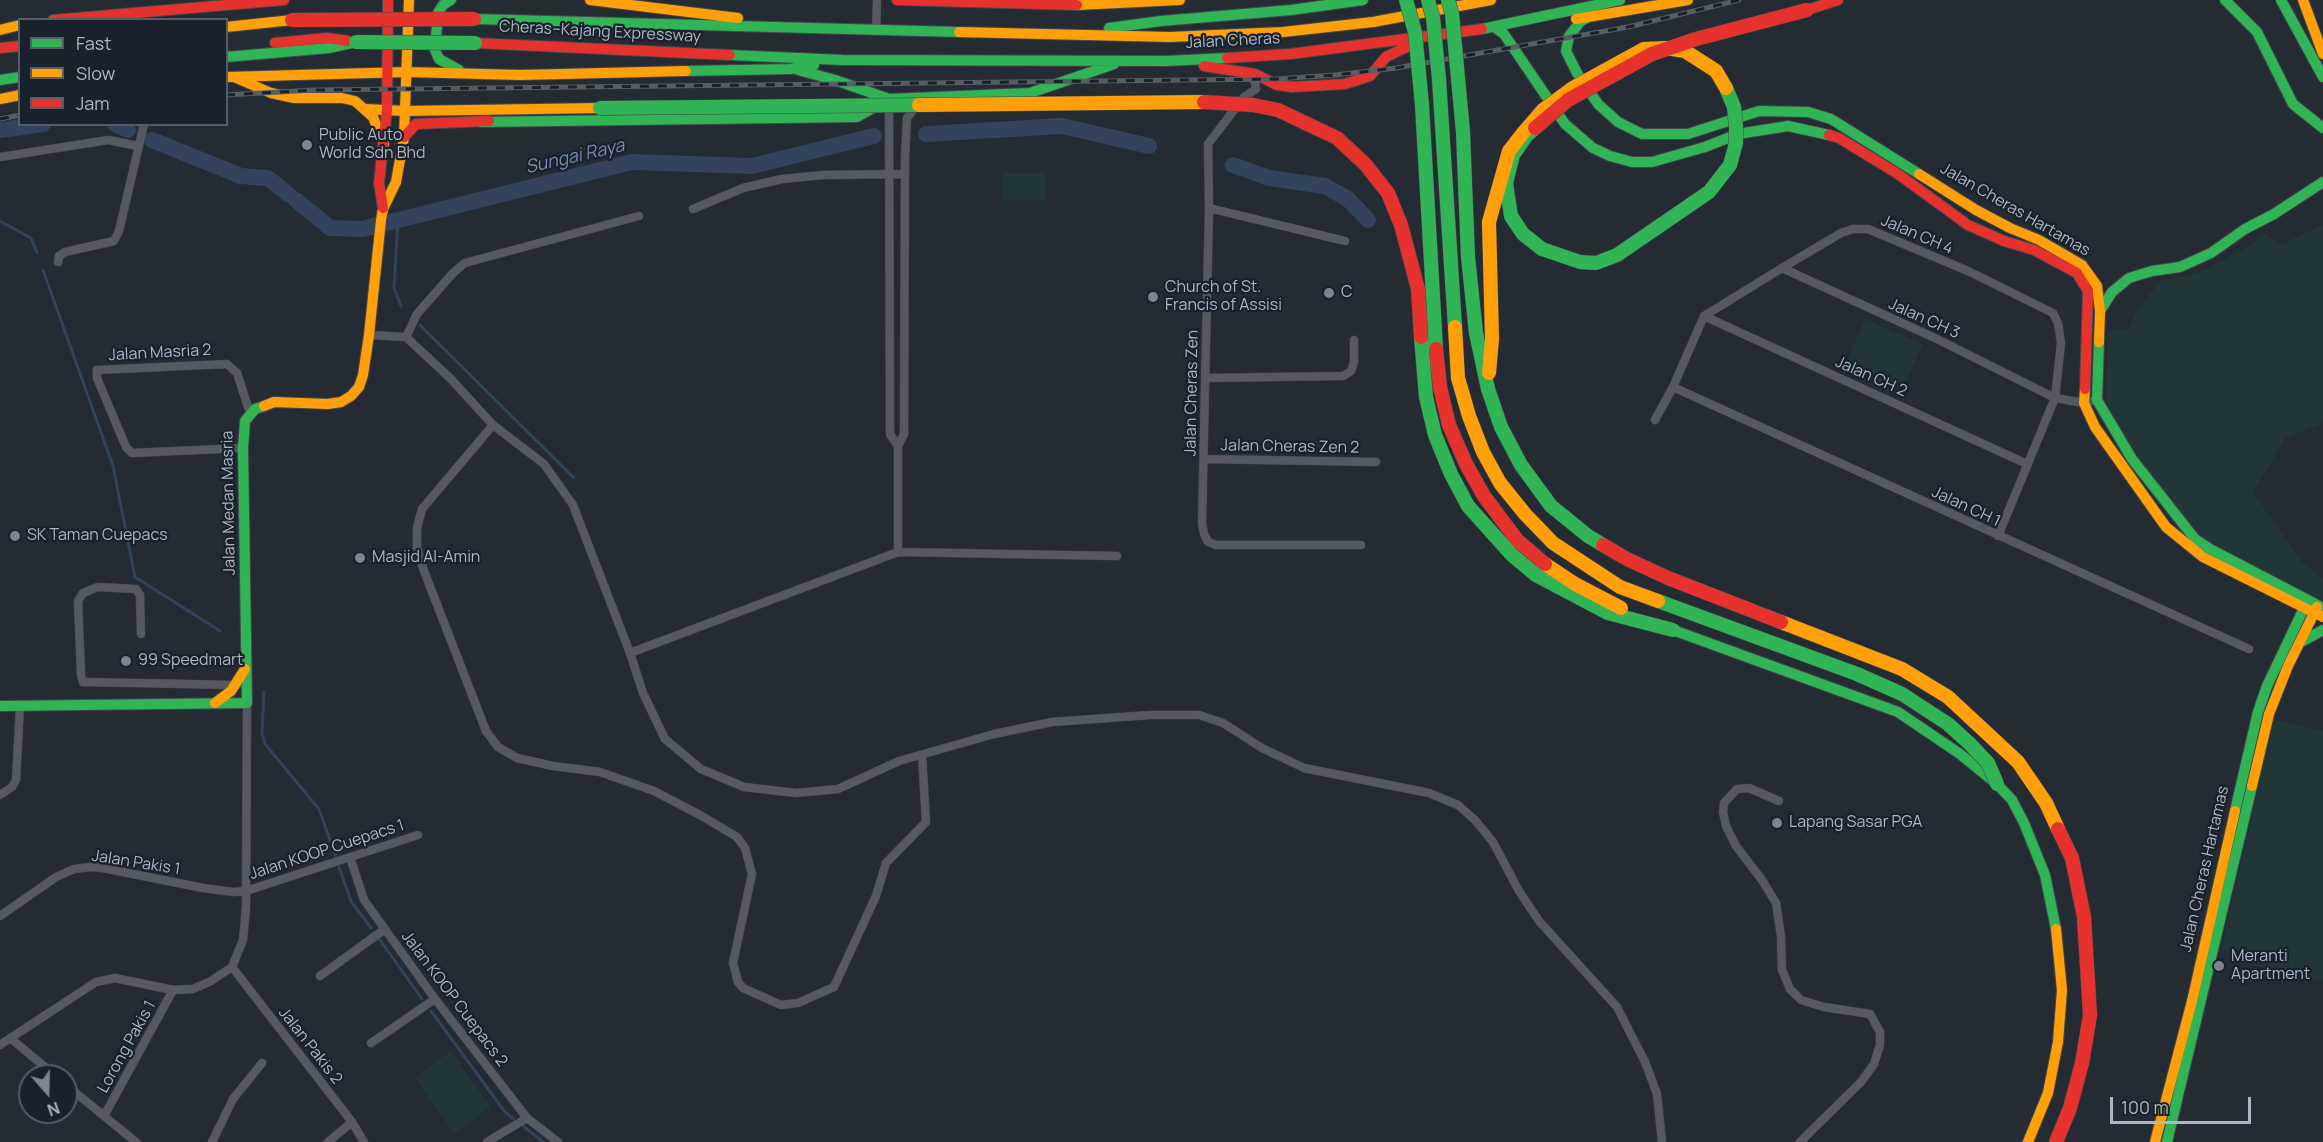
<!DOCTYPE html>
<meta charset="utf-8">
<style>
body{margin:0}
#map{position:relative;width:2323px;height:1142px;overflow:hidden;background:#252b32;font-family:Manrope,sans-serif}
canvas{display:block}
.legend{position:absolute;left:18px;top:18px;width:210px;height:108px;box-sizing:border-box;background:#19212c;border:2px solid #555d69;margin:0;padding:8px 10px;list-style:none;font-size:18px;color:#aeb6c4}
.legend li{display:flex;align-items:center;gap:12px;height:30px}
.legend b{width:30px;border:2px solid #555d69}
.north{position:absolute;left:18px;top:1064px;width:60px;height:60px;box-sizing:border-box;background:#19212c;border:2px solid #555d69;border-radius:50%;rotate:160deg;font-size:16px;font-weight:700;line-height:24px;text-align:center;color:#aeb6c4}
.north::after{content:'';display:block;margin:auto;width:21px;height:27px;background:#7e8591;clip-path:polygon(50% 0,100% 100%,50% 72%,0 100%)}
.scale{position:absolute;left:2110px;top:1097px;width:141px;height:27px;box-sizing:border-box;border:3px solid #aeb6c4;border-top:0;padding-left:8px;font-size:18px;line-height:21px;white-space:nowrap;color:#aeb6c4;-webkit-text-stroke:4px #19212c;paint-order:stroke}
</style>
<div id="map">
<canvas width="2323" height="1142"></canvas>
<ul class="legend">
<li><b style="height:8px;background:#30b455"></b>Fast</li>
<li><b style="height:8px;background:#ff9f0a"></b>Slow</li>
<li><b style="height:8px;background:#e5322d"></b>Jam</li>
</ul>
<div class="north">N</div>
<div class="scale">100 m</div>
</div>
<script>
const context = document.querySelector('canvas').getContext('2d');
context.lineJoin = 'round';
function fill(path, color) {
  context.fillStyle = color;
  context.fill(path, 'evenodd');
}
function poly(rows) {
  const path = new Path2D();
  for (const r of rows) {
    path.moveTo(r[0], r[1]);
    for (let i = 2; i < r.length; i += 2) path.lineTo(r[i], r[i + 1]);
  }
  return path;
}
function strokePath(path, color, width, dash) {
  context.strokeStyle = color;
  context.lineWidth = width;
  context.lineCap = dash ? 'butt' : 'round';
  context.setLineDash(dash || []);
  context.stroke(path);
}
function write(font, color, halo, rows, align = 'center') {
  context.font = font + ' Manrope,sans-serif';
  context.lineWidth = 4.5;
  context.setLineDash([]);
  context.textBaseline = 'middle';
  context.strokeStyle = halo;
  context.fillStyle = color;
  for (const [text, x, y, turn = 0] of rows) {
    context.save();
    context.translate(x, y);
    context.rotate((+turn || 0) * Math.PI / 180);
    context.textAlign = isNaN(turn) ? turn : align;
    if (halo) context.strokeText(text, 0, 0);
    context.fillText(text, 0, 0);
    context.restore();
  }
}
const green = poly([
 [1002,173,1045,173,1045,200,1002,200],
 [2323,225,2323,423,2286,438,2253,492,2302,562,2323,579,2323,602,2303,594,2215,548,2183,518,2131,453,2109,415,2106,384,2108,330,2128,330,2138,308,2161,281,2201,272,2253,244,2264,232,2281,244],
 [1865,319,1923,344,1899,397,1842,372],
 [2274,720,2323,731,2323,981,2238,962,2240,952,2221,949],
 [451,1051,491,1107,454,1133,414,1077]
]);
const stream = poly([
 [398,220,394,288,401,306],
 [0,221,31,238,37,253],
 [43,270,113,466,135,577,220,631],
 [420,325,574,478],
 [264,692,262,733,265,744,319,809,336,857],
 [339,867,351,901,371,928],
 [380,940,422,999],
 [431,1011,505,1112,514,1119],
 [523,1126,543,1142]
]);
const river = poly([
 [115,124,128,130],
 [0,130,43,124],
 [926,134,1062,126,1149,146],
 [152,140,241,176,268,178,289,195],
 [1233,165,1269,178,1325,186,1348,199,1368,220],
 [296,200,330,228,362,229,632,162,752,166,874,136]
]);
const street = poly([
 [876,30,877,0],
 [1249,75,1255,82,1256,89,1244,97,1208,144,1209,208,1202,523,1204,534,1208,542,1216,545,1361,545],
 [889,102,890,434,898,446],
 [0,157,108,140,138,146],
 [1209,208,1345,241],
 [693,209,743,188,782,179,823,175,905,174],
 [58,262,59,256,65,252,114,241,119,231,144,124],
 [1704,316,2027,464],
 [369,335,406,337,450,378,493,425,544,464,573,505,630,653,643,693,665,739,701,769,744,787,796,793,838,789,899,761,994,734,1052,722,1150,715,1199,715,1223,723,1262,748,1304,768,1429,793,1458,805,1475,820,1493,842,1519,891,1539,921,1617,1007,1645,1062,1657,1094,1662,1142],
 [406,337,417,314,453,273,465,263,639,216],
 [1205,378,1343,376,1351,371,1354,362,1354,340],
 [1673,387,2249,649],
 [1655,420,1673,387,1704,316,1782,268,1841,233,1853,229,1868,229,1968,271,2053,313,2058,323,2061,343,2055,398,1937,339,1782,268],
 [493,425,422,509,417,528,417,548,424,571,486,731,498,747,517,758,553,766,600,772,654,791,700,815,737,837,745,848,752,874,733,963,738,982,743,988,781,1005,798,1003,834,987,876,896,886,863,926,822,922,755],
 [243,448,132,453,126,447,97,378,97,370,227,364,237,373,250,413],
 [1204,459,1376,462],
 [1998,536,2055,398,2084,403,2097,400],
 [898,552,898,446,904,434,905,157,907,118,917,105],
 [141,634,140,595,136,589,98,587,83,593,78,601,81,675,83,682,237,685],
 [630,653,898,552,1117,556],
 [0,795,12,787,16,780,20,706],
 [1779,801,1749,788,1737,789,1724,803,1723,812,1726,826,1736,846,1762,880,1776,903,1781,936,1782,970,1790,989,1801,1000,1824,1007,1870,1014,1880,1032,1880,1045,1874,1064,1861,1082,1800,1142],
 [350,857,364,900,435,999,527,1118,558,1142],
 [0,916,56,877,74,869,90,867,103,868,203,888,233,892,246,891,418,835],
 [232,967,352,1122,364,1142],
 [320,976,385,929],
 [10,1038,56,1076],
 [371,1043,435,999],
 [0,1045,96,982,115,978,173,990,193,989,211,981,232,967,243,940,246,908,247,703],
 [66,1085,136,1142],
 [104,1116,173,990],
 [212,1142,233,1099,262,1063],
 [328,1142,352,1122],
 [487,1142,527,1118]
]);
const fast = poly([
 [451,0,443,5,438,13,435,50,439,59,459,70],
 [2225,0,2257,32,2293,104,2323,128],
 [2281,0,2323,77],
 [1587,18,1581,21,1569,36,1566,51,1577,73,1598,104,1618,122,1642,134,1688,134,1759,111,1808,112,1831,119,1919,174],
 [474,19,959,32],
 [1494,27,1504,34,1565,124,1593,148,1610,156,1632,162,1652,162,1705,147,1738,134,1788,126,1829,135],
 [1109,28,1161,21,1291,10,1363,0],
 [1482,29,1620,0],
 [730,55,843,60,1166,61,1227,58],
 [226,57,329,48,356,42],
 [798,70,835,80,889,99,1030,93,1114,64],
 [686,71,790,69,814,65],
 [0,80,20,77],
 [481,122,857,117,882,103],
 [2100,311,2112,292,2129,278,2152,271,2180,267,2211,253,2245,229,2274,214,2323,182],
 [2099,342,2097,400,2132,459,2195,539,2210,549,2323,608],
 [1673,630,1898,712,1960,754,1997,784,2012,800,2024,823,2045,875,2056,929],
 [2301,642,2323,630],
 [0,706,247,703,243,448,245,421,255,409,264,406],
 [2235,811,2258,712,2267,686,2306,604],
 [2167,1142,2252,786]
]);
const slow = poly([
 [590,0,738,18],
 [2303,0,2323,54],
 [1077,5,1180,0],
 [1576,19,1688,0],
 [226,27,292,20],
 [0,30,20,25],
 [959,32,1170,37,1283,32,1373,22,1491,0],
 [226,77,407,72,520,75,686,71],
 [234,77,271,93,294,98,342,98,355,101,373,117,384,144],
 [0,99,20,95],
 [366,109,405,111,600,108],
 [1919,174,1976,210,2010,228,2039,240,2082,265,2097,286,2100,311,2099,342],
 [2085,389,2084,403,2095,427,2166,527,2203,557,2323,617],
 [264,406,274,402,328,404,341,402,351,396,359,387,363,375,369,335,381,220,383,209,396,182,404,137,409,0],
 [215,703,231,691,245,669],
 [2252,786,2269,714,2288,666,2317,607],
 [2028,1142,2048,1093,2058,1042,2062,990,2056,929],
 [2155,1142,2192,1001,2235,811]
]);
const jam = poly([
 [897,0,1077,5],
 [1807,10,1838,0],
 [53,20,284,0],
 [275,43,327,38,348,41],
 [475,43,730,55],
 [0,48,20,46],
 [1227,58,1290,54,1482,29],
 [1204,66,1255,74,1277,85,1292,87,1345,84,1370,76,1386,57,1419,41],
 [1829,135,1839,138,1898,174,1968,225,2004,241,2034,250,2077,273,2088,291,2085,389],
 [404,137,416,124,489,121],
 [383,208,379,183,387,110,388,0]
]);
const rail = poly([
 [226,95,314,90,1276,79,1335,75,1396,68,1628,27,1739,0],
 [0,119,20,115]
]);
const fastBridge = poly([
 [1406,0,1415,32,1422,105,1436,349],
 [1428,0,1433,18,1439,79,1455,327],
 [1448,0,1452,14,1463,132,1468,257,1476,333,1488,389,1501,427,1521,465,1551,506,1588,536,1603,545],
 [356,42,475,43],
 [600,108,919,105],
 [1535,128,1526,136,1513,155,1506,183,1511,216,1523,234,1542,249,1580,262,1596,263,1617,255,1709,192,1730,165,1736,143,1736,126,1734,107,1726,88],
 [1421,337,1426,397,1435,435,1451,474,1468,506,1512,555,1536,575,1608,613,1673,630],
 [1658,601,1857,674,1902,694,1948,724,1970,744,1988,763,1997,784]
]);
const slowBridge = poly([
 [919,105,1204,102],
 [1455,327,1458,378,1469,416,1483,452,1500,483,1525,514,1553,543,1620,587,1658,601],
 [1489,373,1492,339,1489,222,1509,151,1523,133,1543,110,1573,88,1644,49,1666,48,1685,51,1716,71,1726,88],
 [1545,564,1575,584,1621,608],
 [1781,622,1902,669,1948,697,2018,762,2046,803,2058,829]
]);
const jamBridge = poly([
 [292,20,474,19],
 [1204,102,1253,105,1278,110,1337,138,1365,164,1388,193,1401,225,1418,289,1421,337],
 [1535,128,1568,100,1652,54,1696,39,1807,10],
 [1436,349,1440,387,1449,425,1466,464,1484,496,1517,540,1545,564],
 [1603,545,1627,559,1668,578,1781,622],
 [2056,1142,2070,1108,2082,1063,2090,1015,2084,917,2072,858,2058,829]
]);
const markers = [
 [307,145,6,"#7e8591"],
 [1329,293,6,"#7e8591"],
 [1153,297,6,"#7e8591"],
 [15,536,6,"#7e8591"],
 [360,558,6,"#7e8591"],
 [126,661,6,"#7e8591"],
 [1777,823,6,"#7e8591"],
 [2219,966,6,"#7e8591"]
];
const streetNames = [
 ["Cheras–Kajang Expressway",600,32,3],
 ["Jalan Cheras",1233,41,-3],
 ["Jalan Cheras Hartamas",2015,210,30],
 ["Jalan CH 4",1917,235,23],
 ["Jalan CH 3",1924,319,24],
 ["Jalan Masria 2",160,353,-3],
 ["Jalan CH 2",1871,377,24],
 ["Jalan Cheras Zen",1192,393,-89],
 ["Jalan Cheras Zen 2",1290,447,1],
 ["Jalan Medan Masria",229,503,-91],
 ["Jalan CH 1",1966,507,25],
 ["Jalan KOOP Cuepacs 1",327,850,-18],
 ["Jalan Pakis 1",136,863,9],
 ["Jalan Cheras Hartamas",2205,869,-77],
 ["Jalan KOOP Cuepacs 2",454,999,53],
 ["Jalan Pakis 2",310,1046,52],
 ["Lorong Pakis 1",127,1047,-61]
];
const poiNames = [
 ["Public Auto",319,136],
 ["World Sdn Bhd",319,154],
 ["Church of St.",1165,288],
 ["Francis of Assisi",1165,306],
 ["C",1341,293],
 ["SK Taman Cuepacs",27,536],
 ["Masjid Al-Amin",372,558],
 ["99 Speedmart",138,661],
 ["Lapang Sasar PGA",1789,823],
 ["Meranti",2231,957],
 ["Apartment",2231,975]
];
const waterNames = [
 ["Sungai Raya",575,157,-13]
];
fill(green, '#223537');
strokePath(stream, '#32435b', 3);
strokePath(river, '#32435b', 16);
strokePath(street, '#42474c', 9);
strokePath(fast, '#42474c', 12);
strokePath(slow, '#42474c', 12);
strokePath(jam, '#42474c', 12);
strokePath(street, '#565961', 8);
strokePath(fast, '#30b455', 10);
strokePath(slow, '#ff9f0a', 10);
strokePath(jam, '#e5322d', 10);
strokePath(rail, '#585d64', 5);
strokePath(rail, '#19212c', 3, [9]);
strokePath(fastBridge, '#42464d', 15, []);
strokePath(slowBridge, '#42464d', 15, []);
strokePath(jamBridge, '#42464d', 15, []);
strokePath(fastBridge, '#30b455', 14);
strokePath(slowBridge, '#ff9f0a', 14);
strokePath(jamBridge, '#e5322d', 14);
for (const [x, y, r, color] of markers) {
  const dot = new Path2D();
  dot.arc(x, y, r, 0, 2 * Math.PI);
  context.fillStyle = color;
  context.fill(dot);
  strokePath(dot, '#19212c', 2);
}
write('16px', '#aeb6c4', '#19212c', streetNames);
write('16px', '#aeb6c4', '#19212c', poiNames, 'left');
write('italic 18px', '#758dad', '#19212c', waterNames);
</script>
